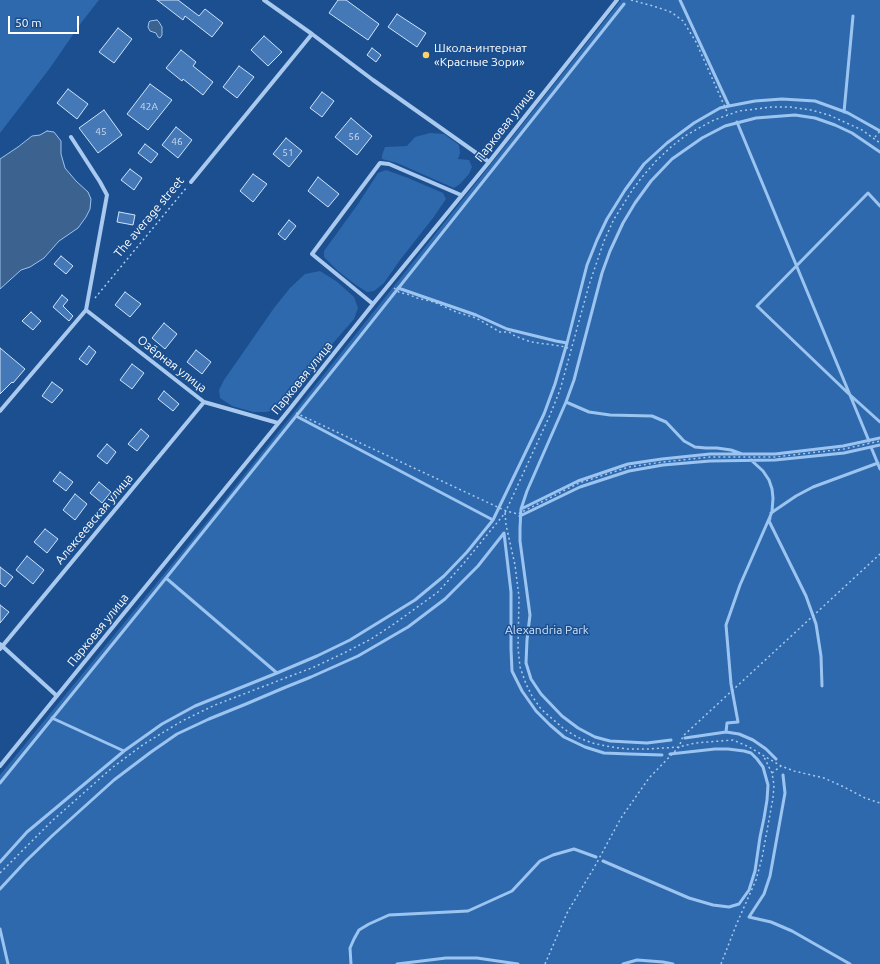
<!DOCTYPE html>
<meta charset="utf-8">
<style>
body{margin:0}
#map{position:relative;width:880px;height:964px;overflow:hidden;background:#1b4f8f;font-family:Ubuntu,sans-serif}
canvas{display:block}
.scale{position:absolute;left:8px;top:16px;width:71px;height:18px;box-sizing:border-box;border:2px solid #fff;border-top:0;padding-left:5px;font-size:12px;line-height:14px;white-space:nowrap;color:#fff;-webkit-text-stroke:3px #1b4f8f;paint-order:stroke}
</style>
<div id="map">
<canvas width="880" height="964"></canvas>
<div class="scale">50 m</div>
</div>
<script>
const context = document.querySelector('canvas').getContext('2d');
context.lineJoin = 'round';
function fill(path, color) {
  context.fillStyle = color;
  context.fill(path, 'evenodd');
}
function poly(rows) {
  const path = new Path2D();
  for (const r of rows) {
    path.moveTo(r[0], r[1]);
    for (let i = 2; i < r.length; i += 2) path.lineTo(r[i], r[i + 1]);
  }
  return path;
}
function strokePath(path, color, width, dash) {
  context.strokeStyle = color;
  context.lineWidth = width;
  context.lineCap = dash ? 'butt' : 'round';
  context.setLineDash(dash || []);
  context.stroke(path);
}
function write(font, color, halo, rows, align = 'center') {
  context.font = font + ' Ubuntu,sans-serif';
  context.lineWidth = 3;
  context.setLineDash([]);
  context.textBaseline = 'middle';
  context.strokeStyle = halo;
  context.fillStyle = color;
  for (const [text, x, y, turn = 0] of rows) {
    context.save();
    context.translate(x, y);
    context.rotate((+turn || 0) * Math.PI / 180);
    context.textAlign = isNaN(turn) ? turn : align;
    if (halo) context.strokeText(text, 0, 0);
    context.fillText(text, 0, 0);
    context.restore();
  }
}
const green = poly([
 [0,0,99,0,81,23,50,68,0,133],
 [621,0,880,0,880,964,0,964,0,775,218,508],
 [430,133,444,134,459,145,460,153,458,159,469,160,472,167,469,174,460,184,454,188,397,163,382,159,382,155,385,147,407,146,415,137],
 [386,170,408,178,443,193,446,199,433,218,400,260,384,283,374,291,367,292,356,285,338,271,324,257,324,251,358,204,378,173],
 [320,271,336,281,354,297,358,308,354,319,334,342,300,386,279,409,266,412,253,412,232,406,220,398,219,390,224,380,274,308,290,288,305,274]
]);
const water = poly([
 [157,20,159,22,162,27,162,35,160,38,158,37,156,33,150,31,148,27,149,22,150,21,157,20],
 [47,131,54,132,61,141,61,154,65,168,76,181,88,192,91,199,90,209,86,217,78,228,59,241,44,258,30,267,21,270,0,289,0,159,18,147,32,136,40,135,47,131]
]);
const stream = poly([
 [680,0,729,106],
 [844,112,853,16],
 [737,122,869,441],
 [880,206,868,193,757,306,849,394,880,422],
 [398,288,476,315,507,329,556,341,567,343,587,265,597,240,607,219,625,190,644,164,667,143,694,123,720,108,729,106,755,101,782,99,815,101,848,113,880,131],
 [566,402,574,380,602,273,610,251,623,223,635,203,651,181,672,159,702,138,725,126,756,118,795,115,815,118,835,125,852,133,880,152],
 [871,447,880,469],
 [521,509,578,481,628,464,662,459,710,454,775,454,843,446,880,438],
 [771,513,796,496,813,487,878,463],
 [520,516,580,487,629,471,663,465,710,461,775,460,844,453,880,445],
 [770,518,769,521,806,596,816,624,821,656,822,686],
 [493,520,544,414,555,384,567,343],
 [277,673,317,656,350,640,415,600,444,576,467,552,493,520,296,416],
 [726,732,739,734,753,740,766,749,776,759],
 [685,738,726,732,727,723,738,722,731,684,726,625,740,585,772,512,773,498,772,489,769,480,763,471,751,460],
 [671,740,647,743,610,741,595,737,578,728,562,716,541,694,531,679,526,663,527,640,530,615,520,541,520,528,521,509,527,491,566,402,589,412,610,415,652,416,666,422,684,441,695,447,706,448,717,448,731,450,742,454],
 [124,751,162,724,195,706,277,673,166,578],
 [783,775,785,793,770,876,764,894,749,917,771,922,792,931,850,964],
 [0,783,154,593,354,344,624,4],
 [603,861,654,883,689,898,713,905,729,907,739,904,749,890,755,871,760,837,764,818,767,800,768,785,763,767,757,759,751,753,744,751,728,749,715,749,670,754],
 [0,862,27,832,124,751,52,718],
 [0,889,26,861,53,835,114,780,151,752,177,734,209,719,246,704,286,687,311,677,358,656,408,627,445,599,478,566,504,533,511,592,511,649,512,671,522,691,536,711,550,725,564,737,585,747,604,753,629,754,662,755],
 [0,929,8,964],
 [351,964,350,948,354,939,359,930,369,924,389,915,468,911,512,891,540,861,553,855,574,849,596,857],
 [397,964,446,958,477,958,518,964],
 [623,964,637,960,663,962,673,964]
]);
const building = poly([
 [157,0,178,0,199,16,205,9,223,23,212,37,185,16,183,20,157,0],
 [338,0,346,0,379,24,368,40,329,13,338,0],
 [397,14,426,33,417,47,388,27,397,14],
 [118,28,132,39,114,63,99,52,118,28],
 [264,36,282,52,268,66,251,50,264,36],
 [372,48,381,55,376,62,367,55,372,48],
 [181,50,196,62,193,66,213,82,203,95,183,79,182,81,166,68,181,50],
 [239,66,254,77,237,98,223,87,239,66],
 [150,84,172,100,148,130,127,114,150,84],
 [68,89,88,104,77,119,57,103,68,89],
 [322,92,334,101,322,117,310,108,322,92],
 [104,110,122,135,98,153,79,128,104,110],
 [351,118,372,136,357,155,335,137,351,118],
 [176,127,192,140,178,158,162,145,176,127],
 [286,138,302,151,289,167,273,154,286,138],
 [145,144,158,154,151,163,138,153,145,144],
 [130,169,142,178,134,190,121,180,130,169],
 [253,174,267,184,253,202,240,191,253,174],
 [318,177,339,194,328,207,308,191,318,177],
 [119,212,135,215,133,225,117,222,119,212],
 [289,220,296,226,285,240,278,234,289,220],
 [61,256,73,266,66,274,54,264,61,256],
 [125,292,141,304,130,317,115,305,125,292],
 [62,295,68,300,63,306,73,316,69,321,53,307,62,295],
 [31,312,41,321,33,330,22,321,31,312],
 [164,323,177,334,165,349,152,338,164,323],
 [89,346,96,352,87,365,79,359,89,346],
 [0,348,25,369,13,383,12,382,0,394,0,348],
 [196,350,211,362,202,374,187,362,196,350],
 [132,364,144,373,132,389,120,380,132,364],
 [52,382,63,390,52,403,42,396,52,382],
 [164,391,179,404,173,411,158,399,164,391],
 [141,429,149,436,137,451,128,444,141,429],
 [107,444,116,452,107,464,97,456,107,444],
 [60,472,73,482,66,491,53,481,60,472],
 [99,482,111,492,102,503,90,493,99,482],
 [75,494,87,504,75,520,63,510,75,494],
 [45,529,58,539,47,553,34,542,45,529],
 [27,556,44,570,33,584,16,570,27,556],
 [0,567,13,577,5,587,0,583,0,567],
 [0,605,9,612,0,623,0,605]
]);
const path = poly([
 [631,0,653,6,671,12,683,21,696,42,728,114],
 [875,137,880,131],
 [394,288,400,293,407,294,417,298,434,302,456,312,476,318,500,332,509,332,515,336,531,342,561,346,571,349],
 [95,298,187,187],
 [296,413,506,511,518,514,579,483,629,467,663,462,710,457,775,457,844,449,880,441],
 [505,513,506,525,515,565,519,597,518,648,520,667,526,684,532,696,541,709,564,729,577,737,592,743,611,747,628,749,647,749,679,747,695,743,733,740,749,747,781,766,794,771,824,778,844,787,865,798,880,803],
 [772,773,781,766],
 [0,873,53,820,113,767,144,744,182,721,215,705,314,667,344,653,371,639,394,624,438,592,464,563,505,513,550,415,560,390,589,285,604,241,614,219,633,189,642,177,656,161,671,147,685,136,699,128,714,120,728,115,739,111,772,107,790,107,811,110,829,115,862,130,880,143],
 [545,964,567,913,595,866,621,818,649,778,679,747,683,736,880,554],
 [721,964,737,923,756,880,762,858,773,798,774,785,772,773,764,757]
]);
const street = poly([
 [264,0,312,34,373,80,489,162],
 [191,182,312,34],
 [373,304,312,254,380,163,389,164,461,195],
 [86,310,204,402,278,423],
 [0,411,86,310,107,195,100,182,71,137],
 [0,644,57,696],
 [0,649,204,402],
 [0,766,289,410,373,304,489,162,617,0]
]);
const markers = [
 [426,55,4,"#ffd166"]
];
const numberNames = [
 ["42А",149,107],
 ["45",101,132],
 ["56",354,137],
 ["46",177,142],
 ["51",288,153]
];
const poiNames = [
 ["Школа-интернат",434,48],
 ["«Красные Зори»",434,62]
];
const streetNames = [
 ["Парковая улица",505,125,-52],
 ["The average street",149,217,-50],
 ["Озёрная улица",172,364,38],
 ["Парковая улица",302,378,-51],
 ["Алексеевская улица",94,519,-50],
 ["Парковая улица",98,630,-51]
];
const parkNames = [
 ["Alexandria Park",547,630]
];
fill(green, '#2e69ad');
fill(water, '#3c6290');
strokePath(water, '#9cc4f0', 1);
strokePath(stream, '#9cc4f0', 3);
fill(building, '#4478b7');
strokePath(building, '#cfe3fa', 1);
strokePath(path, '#a9c9ee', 1.5, [2, 3]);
strokePath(street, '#a9c9ee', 4);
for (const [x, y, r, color] of markers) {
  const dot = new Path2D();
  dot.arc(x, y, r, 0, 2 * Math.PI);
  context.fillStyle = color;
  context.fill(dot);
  strokePath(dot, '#1b4f8f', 1.5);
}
write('10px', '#d0dded', null, numberNames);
write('12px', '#fff', '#1b4f8f', poiNames, 'left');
write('12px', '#fff', '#1b4f8f', streetNames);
write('12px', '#cfe3fa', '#1b4f8f', parkNames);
</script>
